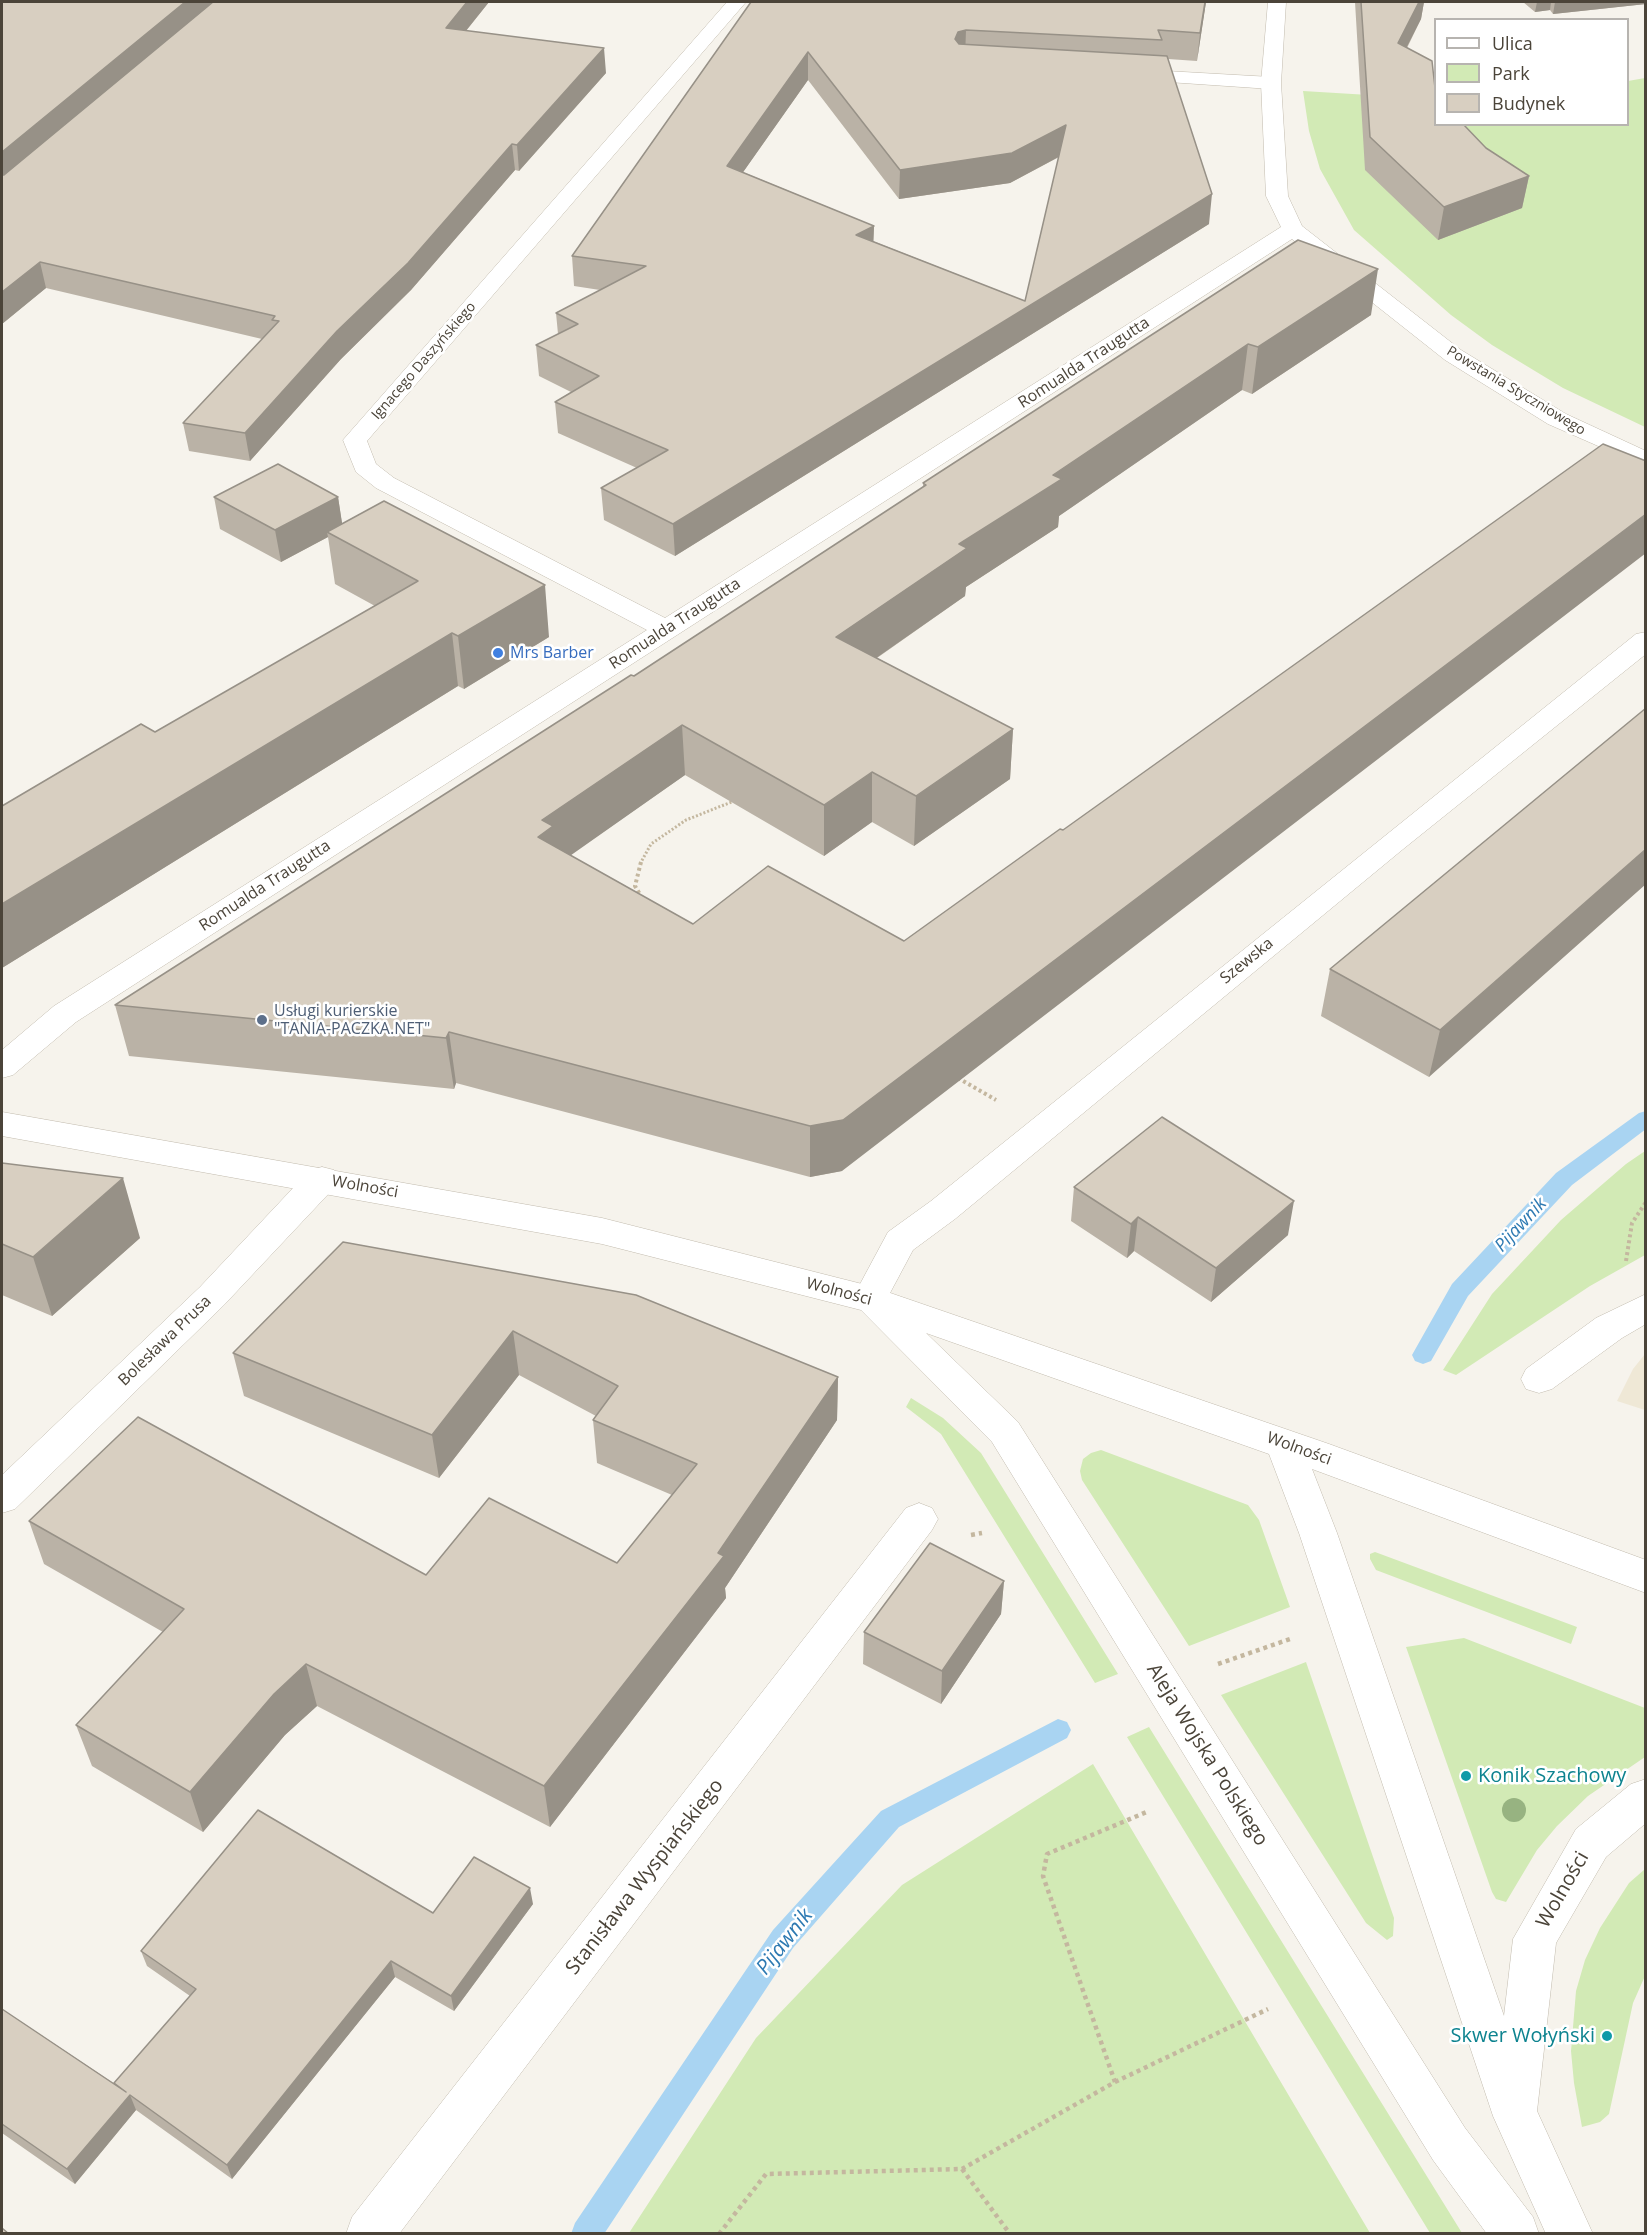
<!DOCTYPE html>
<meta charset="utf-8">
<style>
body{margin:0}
#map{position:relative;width:1647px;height:2235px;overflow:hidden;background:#f6f3ec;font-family:"Open Sans",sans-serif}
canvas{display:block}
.frame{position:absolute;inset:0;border:3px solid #4b4439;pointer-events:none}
.legend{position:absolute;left:1434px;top:18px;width:195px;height:108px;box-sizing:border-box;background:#fff;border:2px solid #b7b4b0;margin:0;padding:8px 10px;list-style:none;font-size:18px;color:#4b4439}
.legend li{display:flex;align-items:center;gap:12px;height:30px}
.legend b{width:30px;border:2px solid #b7b4b0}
</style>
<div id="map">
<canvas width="1647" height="2235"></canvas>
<div class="frame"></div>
<ul class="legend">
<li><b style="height:8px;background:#fff"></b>Ulica</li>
<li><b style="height:16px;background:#d2eab5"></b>Park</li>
<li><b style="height:16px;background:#d8cfc1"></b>Budynek</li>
</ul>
</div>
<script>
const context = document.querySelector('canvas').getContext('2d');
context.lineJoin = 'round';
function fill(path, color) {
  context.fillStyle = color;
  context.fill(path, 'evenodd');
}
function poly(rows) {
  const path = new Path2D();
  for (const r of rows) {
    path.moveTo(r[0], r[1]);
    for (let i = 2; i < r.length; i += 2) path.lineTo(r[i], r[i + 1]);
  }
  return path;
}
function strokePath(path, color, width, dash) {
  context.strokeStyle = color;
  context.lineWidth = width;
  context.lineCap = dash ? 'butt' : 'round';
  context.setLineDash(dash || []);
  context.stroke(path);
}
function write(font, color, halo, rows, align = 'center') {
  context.font = font + ' "Open Sans",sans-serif';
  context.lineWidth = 5;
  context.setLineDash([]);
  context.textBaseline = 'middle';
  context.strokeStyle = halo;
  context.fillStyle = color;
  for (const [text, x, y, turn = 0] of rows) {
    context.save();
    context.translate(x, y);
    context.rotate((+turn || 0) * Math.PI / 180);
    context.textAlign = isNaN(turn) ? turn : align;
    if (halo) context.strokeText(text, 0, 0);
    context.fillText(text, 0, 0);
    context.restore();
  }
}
const education = poly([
 [1645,1354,1645,1410,1617,1401,1633,1369]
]);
const green = poly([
 [1645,78,1645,427,1563,388,1492,345,1451,315,1354,230,1320,169,1309,131,1303,91,1435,99,1436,124,1628,124,1628,81],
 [1645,1151,1645,1255,1590,1286,1456,1375,1443,1370,1492,1294,1561,1220,1626,1164],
 [911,1398,943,1418,981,1453,1118,1674,1095,1683,941,1434,906,1407],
 [1101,1450,1248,1505,1259,1520,1290,1607,1189,1646,1082,1480,1080,1471,1083,1459,1091,1453],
 [1375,1552,1577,1627,1571,1644,1376,1570,1370,1559,1370,1554],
 [1464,1638,1645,1708,1645,1757,1588,1796,1557,1826,1537,1850,1506,1902,1496,1899,1492,1892,1406,1647],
 [1306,1662,1394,1918,1393,1936,1387,1940,1366,1923,1221,1695],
 [1149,1727,1462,2233,1430,2233,1127,1737],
 [1093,1764,1370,2233,629,2233,756,2038,902,1885],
 [1645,1869,1645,1976,1633,2003,1609,2114,1600,2122,1582,2127,1574,2083,1571,2051,1576,1991,1585,1960,1600,1928,1629,1883]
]);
const stream = poly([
 [1646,1111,1646,1129,1572,1185,1468,1296,1431,1361,1423,1364,1415,1361,1412,1355,1452,1284,1556,1173,1639,1113,1646,1111],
 [1058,1719,1067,1722,1071,1730,1067,1738,899,1827,793,1948,604,2234,571,2234,575,2223,773,1930,881,1811,1058,1719]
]);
const pathFar2 = poly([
 [640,864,651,844,686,820,734,801]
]);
const pathFar1 = poly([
 [641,862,635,886,641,896],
 [958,1078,996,1100],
 [1626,1261,1632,1223,1646,1202]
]);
const path = poly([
 [971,1535,982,1533],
 [1218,1664,1293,1638],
 [1115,2082,1268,2009],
 [962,2169,1010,2234],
 [719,2234,766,2174,962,2169,1115,2082,1043,1876,1047,1854,1149,1811]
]);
const service = poly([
 [1131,69,1271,77,1280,83,1271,89,1124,79,1122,75,1131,69]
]);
const minor = poly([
 [727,2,746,2,367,441,376,464,394,478,665,618,1281,227,1266,196,1261,83,1268,2,1286,2,1281,83,1288,196,1302,226,1461,350,1566,414,1646,451,1646,467,1548,424,1445,360,1292,239,76,1022,13,1075,2,1078,2,1050,54,1006,647,630,376,488,356,472,343,440,727,2],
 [1646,632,1646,654,1402,850,955,1219,913,1250,882,1308,870,1312,858,1308,852,1299,888,1232,931,1201,1636,634,1646,632],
 [322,1167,334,1170,339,1179,334,1188,224,1305,15,1509,2,1513,2,1475,200,1287,310,1170,322,1167],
 [1646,1294,1646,1324,1622,1338,1552,1389,1539,1393,1526,1389,1521,1379,1526,1369,1596,1318,1646,1294],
 [919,1503,932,1508,938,1519,932,1530,399,2234,346,2234,352,2217,906,1508,919,1503]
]);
const tertiary = poly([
 [2,1112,602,1218,870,1286,1329,1444,1646,1560,1646,1593,1312,1469,1337,1533,1504,2016,1513,1939,1576,1829,1631,1784,1646,1779,1646,1823,1606,1857,1556,1943,1537,2111,1593,2234,1546,2234,1493,2116,1299,1533,1269,1454,926,1333,1018,1422,1465,2128,1533,2217,1539,2234,1487,2234,1433,2160,992,1442,861,1310,602,1244,2,1136,2,1112]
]);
const trees = [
 [1514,1810]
];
const wall = poly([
 [2,2,489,2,466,31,606,73,519,171,515,170,411,290,341,359,250,461,189,451,183,423,262,339,46,288,2,324],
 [751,2,1206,2,1197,61,1168,59,1209,224,675,556,604,520,601,488,637,468,558,433,555,402,571,392,539,376,536,345,558,334,556,313,600,290,574,286,572,256],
 [808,80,899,199,1010,183,1059,157,1025,301,873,241,874,226,743,172],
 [1355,2,1424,2,1421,19,1407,48,1435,96,1486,148,1529,176,1522,208,1438,240,1365,170],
 [1523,2,1646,2,1646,4,1553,14,1550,10,1535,12],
 [1298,240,1371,315,1252,394,1242,390,1059,516,1058,527,966,587,965,596,877,658,1013,729,1010,779,914,846,872,822,824,856,685,775,570,855,693,924,842,1171,810,1177,456,1083,454,1089,129,1056,115,1005,634,676,923,487,923,483],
 [214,497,338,497,342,524,549,637,464,689,458,686,2,968,2,806,155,732,375,606,335,584,328,537,281,562,220,529],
 [1646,708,1429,1077,1321,1016,1330,969],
 [2,1163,140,1238,52,1316,2,1295],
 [1074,1187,1288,1235,1211,1302,1134,1251,1127,1258,1071,1221],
 [343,1242,838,1377,837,1420,725,1588,726,1598,550,1827,317,1706,285,1735,203,1832,92,1766,76,1725,163,1632,44,1564,29,1521,426,1575,617,1563,672,1495,597,1463,593,1420,596,1416,519,1375,439,1478,244,1396,233,1353],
 [1004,1581,1001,1614,941,1704,863,1664,864,1632],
 [533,1904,454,2011,395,1977,232,2179,136,2110,75,2184,2,2133,2,2009,115,2084,190,1996,147,1966,141,1951,433,1913]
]);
const shadedWall = poly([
 [185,2,219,2,2,182,2,152],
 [467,2,489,2,448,53,446,28],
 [1205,2,1206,2,1197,61,1200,33],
 [1419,2,1424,2,1421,19,1393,74,1398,43],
 [1537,2,1551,2,1550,10,1535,12],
 [1555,2,1646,2,1646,4,1553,14],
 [966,30,965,58,955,39,958,32],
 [604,48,606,73,519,171,517,145],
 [808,52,808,80,727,195,727,166],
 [1066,125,1064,154,1010,183,899,199,900,170],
 [512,144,515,170,411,290,341,359,250,461,245,433,337,331],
 [1529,176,1522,208,1438,240,1444,207],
 [1212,194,1209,224,675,556,673,524],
 [874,226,873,256,856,235],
 [40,262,46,288,2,324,2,292],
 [1378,269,1371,315,1252,394,1258,347],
 [1248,344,1242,390,1059,516,1058,527,966,587,965,596,836,686,836,637,959,544,1053,475],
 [338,497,343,529,327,532,328,537,281,562,275,530],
 [1646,514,1646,553,842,1171,810,1177,810,1126],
 [545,585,549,637,464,689,458,636],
 [452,633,458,686,2,968,2,904],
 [682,725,685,775,557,865,538,837,542,820],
 [1013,729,1010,779,914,846,916,796],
 [872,772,872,822,824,856,824,805],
 [1646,849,1646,884,1429,1077,1440,1030],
 [449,1032,456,1083,454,1089,446,1038],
 [123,1178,140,1238,52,1316,33,1257],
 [1294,1201,1288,1235,1211,1302,1216,1268],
 [1138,1217,1134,1251,1127,1258,1131,1224],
 [513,1331,519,1375,439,1478,432,1435],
 [838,1377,837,1420,725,1588,726,1598,550,1827,544,1786,718,1553],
 [1004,1581,1001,1614,941,1704,942,1671],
 [306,1664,317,1706,285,1735,203,1832,190,1792,274,1694],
 [530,1888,533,1904,454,2011,451,1996],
 [391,1961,395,1977,232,2179,227,2165],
 [130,2095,136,2110,75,2184,67,2169]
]);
const building = poly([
 [2,2,185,2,2,152,2,2],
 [213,2,467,2,446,28,604,48,517,145,512,144,408,263,337,331,245,433,183,423,279,321,272,320,275,316,40,262,2,292,2,175,4,175,213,2],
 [751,2,1205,2,1200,33,1158,30,1162,40,966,30,958,32,955,39,959,44,1167,56,1212,194,673,524,601,488,668,450,555,402,599,376,536,345,578,324,556,313,646,266,572,256,751,2],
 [808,52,900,170,1012,153,1066,125,1025,301,856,235,874,226,727,166,808,52],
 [1361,2,1419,2,1398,43,1432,61,1436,97,1436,124,1463,124,1486,148,1529,176,1444,207,1370,137,1361,2],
 [1298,240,1378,269,1258,347,1248,344,1053,475,1062,479,959,544,967,548,836,637,1013,729,916,796,872,772,824,805,682,725,542,820,553,826,538,837,693,924,768,866,904,941,1060,829,1063,830,1603,444,1646,461,1646,514,843,1120,810,1126,449,1032,446,1038,115,1005,631,675,634,676,926,485,923,483,1298,240],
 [278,464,338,497,275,530,214,497,278,464],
 [384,501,545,585,458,636,452,633,2,904,2,806,141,724,155,732,418,581,327,532,384,501],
 [1646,708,1646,849,1440,1030,1330,969,1646,708],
 [1162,1117,1294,1201,1216,1268,1138,1217,1131,1224,1074,1187,1162,1117],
 [2,1163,123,1178,33,1257,2,1244,2,1163],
 [343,1242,636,1295,838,1377,718,1553,724,1556,544,1786,306,1664,274,1694,190,1792,76,1725,184,1609,29,1521,138,1417,426,1575,489,1498,617,1563,697,1464,593,1420,618,1386,513,1331,432,1435,233,1353,343,1242],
 [930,1543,1004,1581,942,1671,864,1632,930,1543],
 [258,1810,433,1913,474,1857,530,1888,451,1996,391,1961,227,2165,130,2095,67,2169,2,2124,2,2009,126,2092,114,2083,196,1989,141,1951,258,1810],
 [2,2228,9,2234,2,2234,2,2228]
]);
const markers = [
 [498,653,6,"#3f7fe0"],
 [262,1020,6,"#5c6f8a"],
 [1466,1776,6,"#0f9aa8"],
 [1607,2036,6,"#0f9aa8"]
];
const farStreetnames = [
 ["Ignacego Daszyńskiego",424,361,-49],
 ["Powstania Styczniowego",1516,391,31]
];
const streetNames = [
 ["Romualda Traugutta",1084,363,-33],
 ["Romualda Traugutta",675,624,-33],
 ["Romualda Traugutta",265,886,-33],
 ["Szewska",1247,961,-39],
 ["Wolności",365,1187,10],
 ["Wolności",839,1292,15],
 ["Bolesława Prusa",165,1341,-44],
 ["Wolności",1299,1449,20]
];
const shopNames = [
 ["Mrs Barber",510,653]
];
const serviceNames = [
 ["Usługi kurierskie",274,1011],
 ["\"TANIA-PACZKA.NET\"",274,1029]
];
const waterNames = [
 ["Pijawnik",1521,1225,-47]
];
const nearStreetnames = [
 ["Aleja Wojska Polskiego",1207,1755,58],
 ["Stanisława Wyspiańskiego",645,1877,-52],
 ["Wolności",1563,1890,-60]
];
const nearCulturenames = [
 ["Konik Szachowy",1478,1776],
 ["Skwer Wołyński",1595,2036,"right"]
];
const nearWaternames = [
 ["Pijawnik",785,1942,-52]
];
fill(education, '#efe8d6');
fill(green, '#d2eab5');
fill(stream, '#a9d4f2');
strokePath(service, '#c2bbae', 1);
strokePath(minor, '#c2bbae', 1);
strokePath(tertiary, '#c2bbae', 1);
strokePath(pathFar2, '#c4b79f', 3, [2, 2]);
strokePath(pathFar1, '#c4b79f', 4, [3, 3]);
strokePath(path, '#c4b79f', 4.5, [4, 4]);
fill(service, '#fff');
fill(minor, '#fff');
fill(tertiary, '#fff');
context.fillStyle = '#97b381';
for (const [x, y] of trees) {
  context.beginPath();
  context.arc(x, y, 12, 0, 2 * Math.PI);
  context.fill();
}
fill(wall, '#bab2a6');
fill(shadedWall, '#979187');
fill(building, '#d8cfc1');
strokePath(building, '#979187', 1.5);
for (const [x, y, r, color] of markers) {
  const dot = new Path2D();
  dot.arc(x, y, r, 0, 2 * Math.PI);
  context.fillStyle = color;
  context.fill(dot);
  strokePath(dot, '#fff', 2);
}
write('14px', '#4b4439', '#fff', farStreetnames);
write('16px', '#4b4439', '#fff', streetNames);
write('16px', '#366cbe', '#fff', shopNames, 'left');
write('16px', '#4e5e75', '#fff', serviceNames, 'left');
write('italic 18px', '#2e7ab2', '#fff', waterNames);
write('20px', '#4b4439', '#fff', nearStreetnames);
write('20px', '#0d838f', '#fff', nearCulturenames, 'left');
write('italic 21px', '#2e7ab2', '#fff', nearWaternames);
</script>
